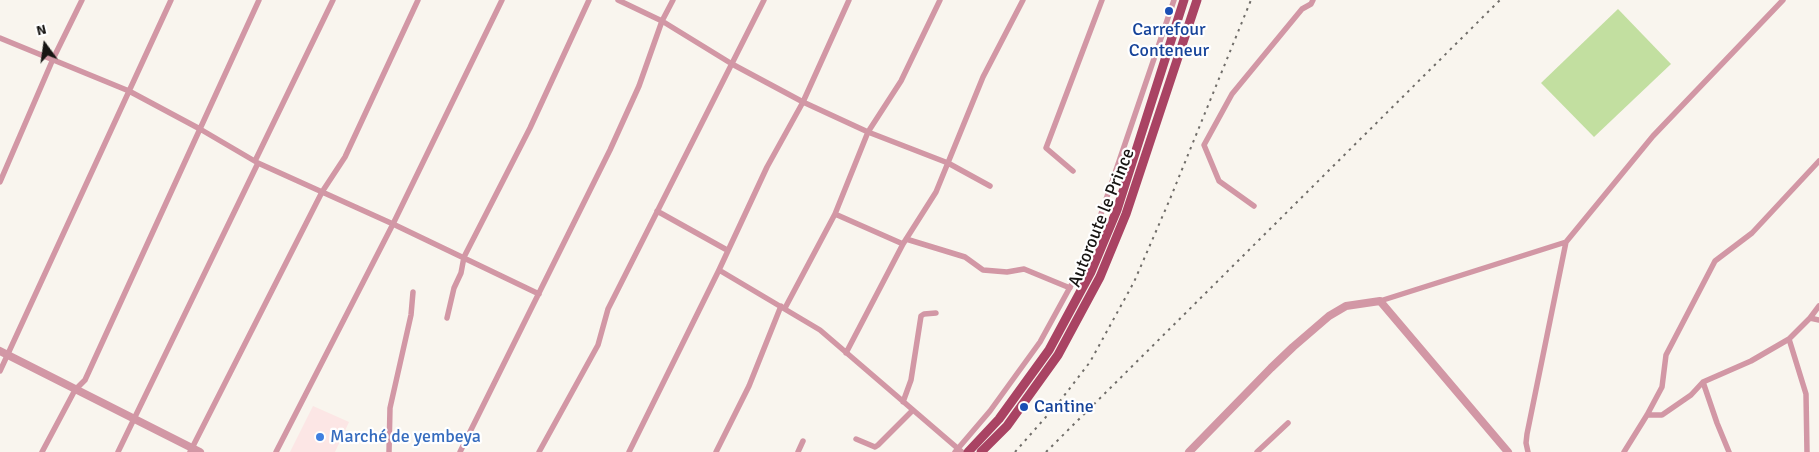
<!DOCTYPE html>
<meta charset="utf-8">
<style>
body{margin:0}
#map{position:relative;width:1819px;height:452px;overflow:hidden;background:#f9f5ee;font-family:Signika,sans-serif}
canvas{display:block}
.north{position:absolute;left:20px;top:20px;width:50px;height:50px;-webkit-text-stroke:4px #fff;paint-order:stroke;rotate:346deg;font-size:14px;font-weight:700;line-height:20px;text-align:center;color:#171513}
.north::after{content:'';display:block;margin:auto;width:18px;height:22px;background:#171513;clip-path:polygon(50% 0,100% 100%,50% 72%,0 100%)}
</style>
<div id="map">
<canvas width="1819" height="452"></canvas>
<div class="north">N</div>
</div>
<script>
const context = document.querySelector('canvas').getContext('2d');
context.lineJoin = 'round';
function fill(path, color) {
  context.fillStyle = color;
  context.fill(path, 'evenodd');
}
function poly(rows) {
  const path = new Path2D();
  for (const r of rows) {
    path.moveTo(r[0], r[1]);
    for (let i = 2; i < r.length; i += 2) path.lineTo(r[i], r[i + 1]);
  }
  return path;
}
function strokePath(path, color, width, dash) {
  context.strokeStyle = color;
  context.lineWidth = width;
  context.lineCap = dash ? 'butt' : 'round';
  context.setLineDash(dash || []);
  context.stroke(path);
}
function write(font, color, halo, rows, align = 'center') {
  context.font = font + ' Signika,sans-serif';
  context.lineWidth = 4.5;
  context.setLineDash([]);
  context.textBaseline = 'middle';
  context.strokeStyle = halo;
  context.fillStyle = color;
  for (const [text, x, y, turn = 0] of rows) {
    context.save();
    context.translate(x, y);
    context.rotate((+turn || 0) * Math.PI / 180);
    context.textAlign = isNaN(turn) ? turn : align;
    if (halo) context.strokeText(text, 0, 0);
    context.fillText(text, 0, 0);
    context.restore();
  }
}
const commercial = poly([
 [313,406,349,422,335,452,290,452]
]);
const green = poly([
 [1618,9,1671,64,1594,137,1541,83]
]);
const minor = poly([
 [618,0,662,21,732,64,803,102,868,132,948,163,990,186],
 [0,38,129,91,200,129,258,163,393,224,539,294],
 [255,161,333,0],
 [1073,171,1046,148,1102,0],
 [0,182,53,59,82,0],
 [1254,206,1219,181,1204,145,1232,94,1302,9,1311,4,1313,0],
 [657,211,727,250],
 [835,214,903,244],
 [906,239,965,257,983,270,1007,272,1024,269,1070,288],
 [719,270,820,330,962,452],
 [1380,301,1566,242],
 [785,308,835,214,868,132,901,81,940,0],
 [447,318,454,288,461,273,464,257,530,128,589,0],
 [1810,318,1819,306],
 [1789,339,1806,394,1807,452],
 [846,353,903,244,936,192,983,77,1023,0],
 [0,371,171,0],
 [1703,382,1717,423,1729,452],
 [903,402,911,380,921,316,924,314,936,313],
 [1647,415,1662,415,1691,395,1703,382,1751,361,1789,339,1810,318,1819,320],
 [856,439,875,447,878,445,913,410],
 [42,452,75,390,85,380,259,0],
 [118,452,258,163],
 [190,452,322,192,345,157,418,0],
 [276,452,393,224,502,0],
 [389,452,390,408,411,315,413,292],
 [460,452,610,150,639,86,662,21,673,0],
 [539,452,598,345,608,309,764,0],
 [629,452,719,270,767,167,803,102,849,0],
 [716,452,749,386,781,306],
 [798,452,803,441],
 [955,452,990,411,1040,342,1074,280,1098,223,1174,0],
 [1257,452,1288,423],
 [1528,452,1526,443,1527,434,1566,242,1653,136,1783,0],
 [1624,452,1647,415,1662,387,1666,355,1715,261,1752,233,1819,161]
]);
const tertiary = poly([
 [0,351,200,452],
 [1189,452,1271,368,1293,347,1329,316,1346,306,1380,301,1508,452]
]);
const primary = poly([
 [968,452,999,419,1049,350,1091,272,1117,210,1184,0],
 [981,452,1007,426,1058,355,1100,277,1126,214,1197,0]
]);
const rail = poly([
 [1015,452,1060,401,1090,362,1134,282,1170,199,1251,0],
 [1046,452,1500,0]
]);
const markers = [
 [1169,11,5,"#1a4fb4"],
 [1024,407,5,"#1a4fb4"],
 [320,437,5,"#3f7fe0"]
];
const transitNames = [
 ["Carrefour",1169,30],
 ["Conteneur",1169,51],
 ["Cantine",1034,407,"left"]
];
const streetNames = [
 ["Autoroute le Prince",1102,218,-68]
];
const shopNames = [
 ["Marché de yembeya",330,437]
];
fill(commercial, '#fce6e5');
fill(green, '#c2dfa0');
strokePath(minor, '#d297a5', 5.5);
strokePath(tertiary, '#d297a5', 8);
strokePath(primary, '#a94363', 9);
strokePath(rail, '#706d69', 2, [2.5, 5]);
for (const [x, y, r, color] of markers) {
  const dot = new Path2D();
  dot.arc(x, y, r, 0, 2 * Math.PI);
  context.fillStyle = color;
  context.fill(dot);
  strokePath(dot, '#fff', 2);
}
write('18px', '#164399', '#fff', transitNames);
write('18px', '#171513', '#fff', streetNames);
write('18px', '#366cbe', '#fff', shopNames, 'left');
</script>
